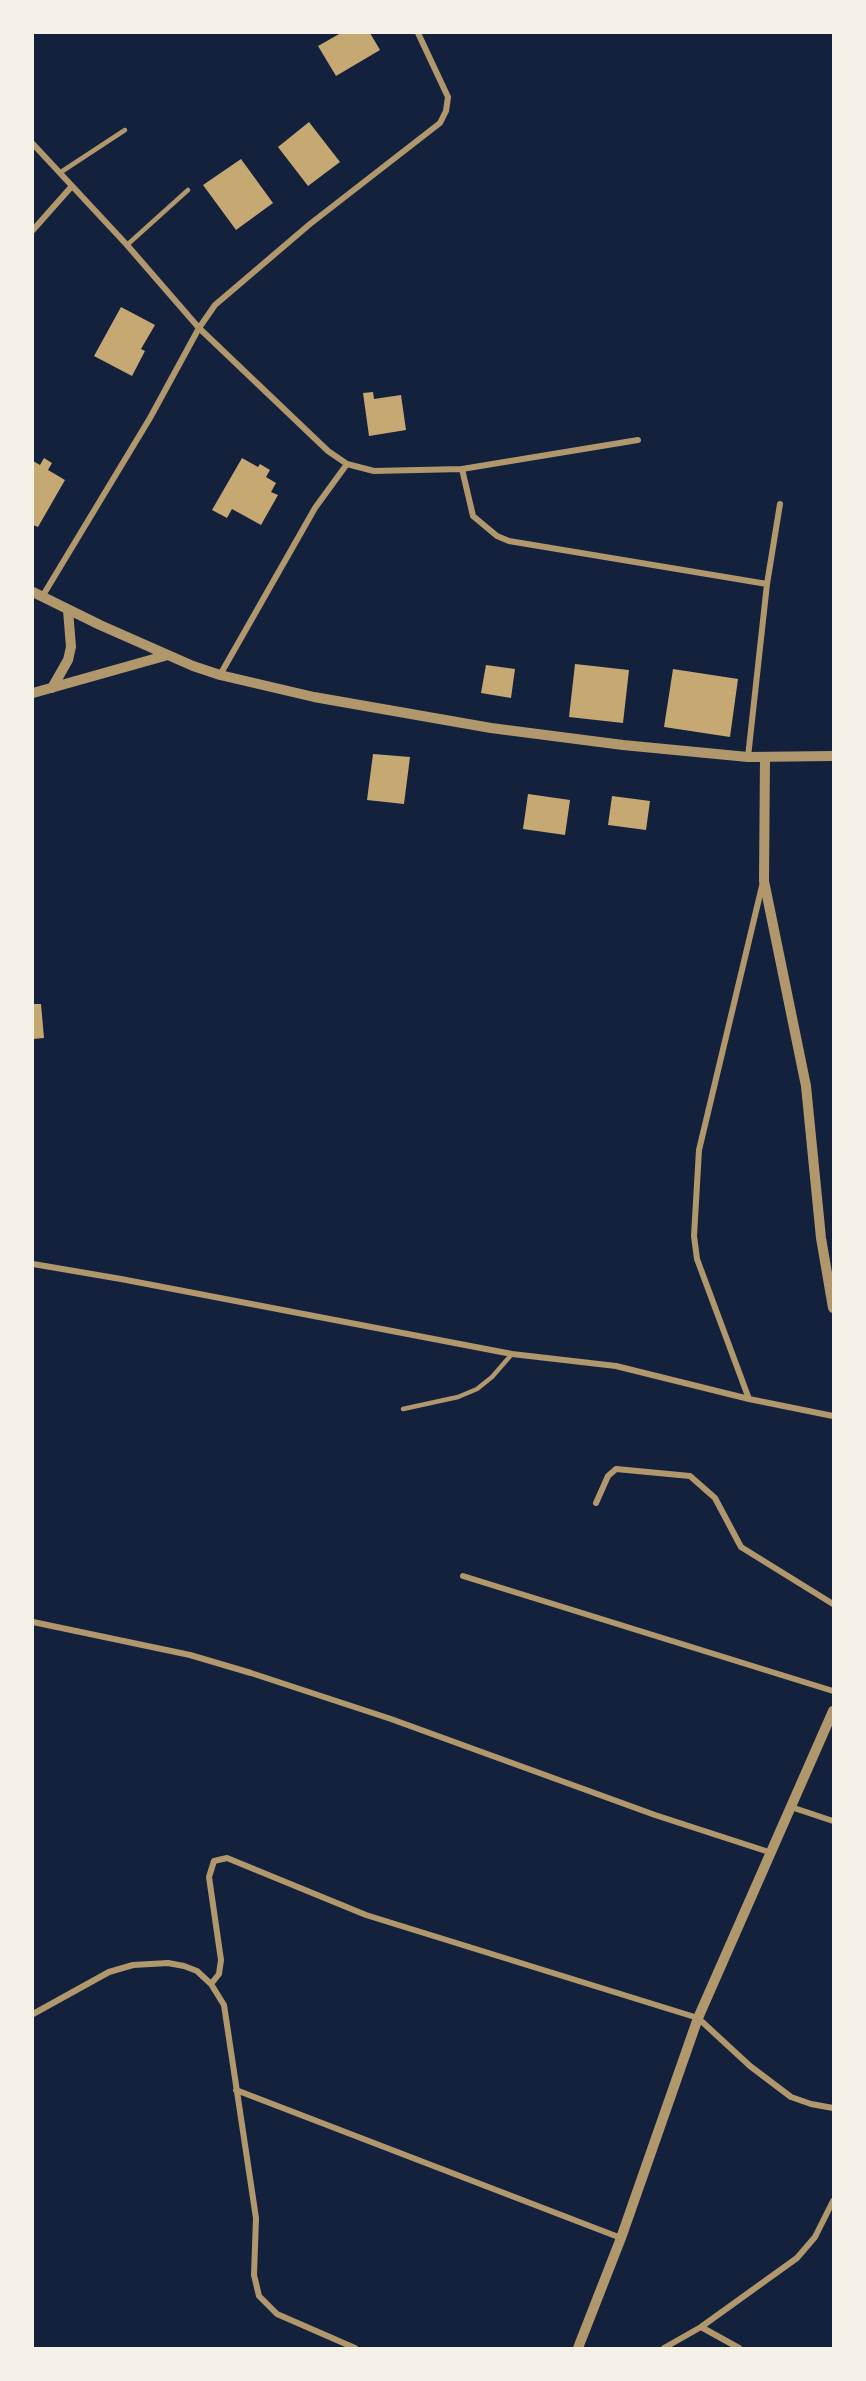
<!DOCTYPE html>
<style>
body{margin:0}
#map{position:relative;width:866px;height:2381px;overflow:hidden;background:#14213d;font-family:Helvetica,sans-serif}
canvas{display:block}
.frame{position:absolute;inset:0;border:34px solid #f6f1e7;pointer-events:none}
</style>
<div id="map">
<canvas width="866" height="2381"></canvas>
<div class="frame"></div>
</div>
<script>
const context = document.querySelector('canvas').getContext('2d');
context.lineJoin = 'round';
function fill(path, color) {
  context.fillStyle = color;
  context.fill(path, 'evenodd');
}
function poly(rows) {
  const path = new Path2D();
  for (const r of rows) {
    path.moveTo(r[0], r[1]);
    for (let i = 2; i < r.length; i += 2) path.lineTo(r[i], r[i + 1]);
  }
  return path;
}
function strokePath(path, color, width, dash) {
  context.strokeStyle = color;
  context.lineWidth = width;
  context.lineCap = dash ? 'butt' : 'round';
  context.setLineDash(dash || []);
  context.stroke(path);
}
const building = poly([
 [341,33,370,33,380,50,336,76,318,46],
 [309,122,340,162,308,186,278,147],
 [241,159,273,203,236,230,203,185],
 [121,307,155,325,141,349,145,351,132,376,94,356],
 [373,392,374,399,401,395,406,430,369,436,363,393],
 [44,458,52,463,48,470,65,480,38,527,33,525,33,461,40,465],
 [242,458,258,467,260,464,270,470,266,477,276,483,271,492,278,495,261,525,232,509,227,518,212,510],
 [575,664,629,670,623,723,569,717],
 [486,665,515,669,511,698,481,693],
 [673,669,738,679,730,737,664,727],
 [373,754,410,757,404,804,367,800],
 [528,794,570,800,565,835,523,829],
 [612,796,650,801,646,830,608,825],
 [33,1004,41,1004,44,1038,33,1039]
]);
const service = poly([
 [61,172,125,130],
 [127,245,188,190],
 [403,1409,458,1397,477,1389,492,1377,512,1354]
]);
const minor = poly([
 [33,144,127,245,199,328,328,451,347,464,315,508,220,675],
 [33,230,72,186],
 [347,464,374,471,462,469,638,440],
 [462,469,473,516,497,536,509,541,767,584],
 [42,597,150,418,199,328,215,305,310,224,440,123,446,111,448,97,418,33],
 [748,757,767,584,780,504],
 [33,1264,121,1279,512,1354,616,1366,749,1399,833,1416],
 [749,1399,697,1259,694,1236,699,1150,762,886],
 [596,1503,608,1476,616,1469,690,1476,715,1498,741,1547,833,1604],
 [463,1576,833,1691],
 [33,1622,190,1655,251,1673,391,1719,655,1815,772,1853],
 [791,1807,833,1821],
 [211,1984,219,1974,221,1960,209,1877,214,1861,227,1858,366,1915,698,2018,750,2066,791,2097,811,2104,833,2108],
 [33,2014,109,1972,133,1965,168,1963,184,1966,197,1971,211,1984,224,2005,256,2218,254,2275,259,2296,277,2314,355,2348],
 [236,2090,621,2238],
 [701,2327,739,2348],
 [664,2348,701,2327,797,2258,815,2237,833,2201]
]);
const tertiary = poly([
 [33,592,100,625,193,666,220,675,314,697,491,728,623,745,748,757,833,756],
 [52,688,68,660,71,647,68,610],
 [33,693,168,655],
 [765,757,764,881,806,1086,821,1238,833,1308],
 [578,2348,621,2238,698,2018,833,1711]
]);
fill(building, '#c6a872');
strokePath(service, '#b1986c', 4.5);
strokePath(minor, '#b1986c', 6);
strokePath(tertiary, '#b1986c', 10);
</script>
